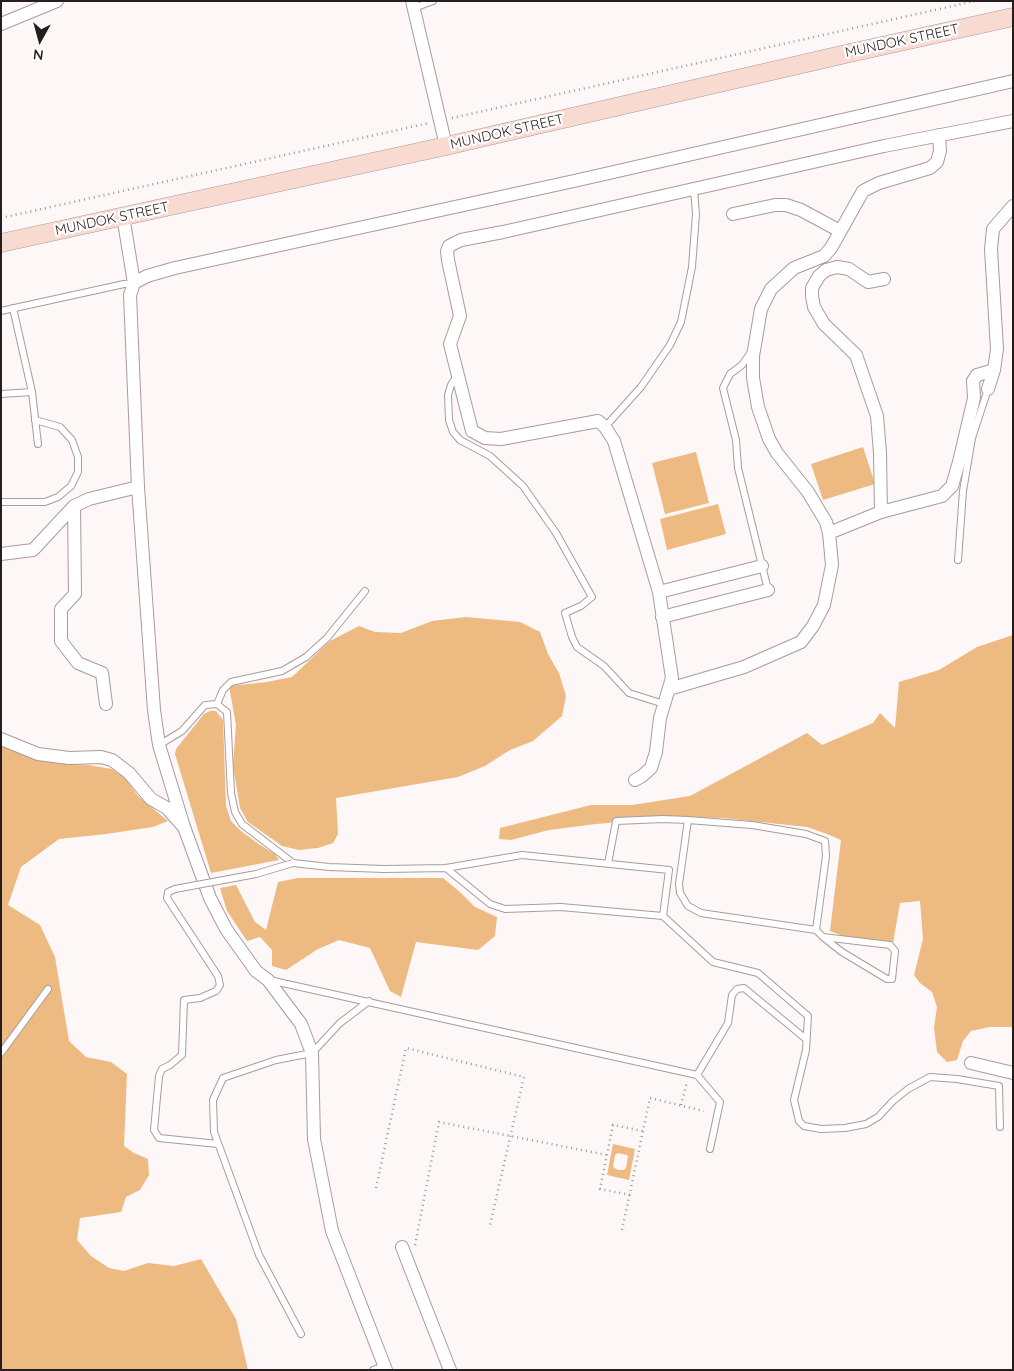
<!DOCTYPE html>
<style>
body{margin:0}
#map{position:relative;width:1014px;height:1371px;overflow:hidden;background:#fef7f7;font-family:Quicksand,sans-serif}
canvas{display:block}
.frame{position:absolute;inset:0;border:2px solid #241e1f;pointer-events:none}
.north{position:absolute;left:15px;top:15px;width:50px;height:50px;-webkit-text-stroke:4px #fff;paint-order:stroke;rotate:187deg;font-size:14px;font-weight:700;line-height:20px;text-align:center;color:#241e1f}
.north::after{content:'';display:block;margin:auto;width:18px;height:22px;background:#241e1f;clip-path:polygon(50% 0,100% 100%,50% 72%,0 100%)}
</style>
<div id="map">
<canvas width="1014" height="1371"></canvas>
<div class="frame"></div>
<div class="north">N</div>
</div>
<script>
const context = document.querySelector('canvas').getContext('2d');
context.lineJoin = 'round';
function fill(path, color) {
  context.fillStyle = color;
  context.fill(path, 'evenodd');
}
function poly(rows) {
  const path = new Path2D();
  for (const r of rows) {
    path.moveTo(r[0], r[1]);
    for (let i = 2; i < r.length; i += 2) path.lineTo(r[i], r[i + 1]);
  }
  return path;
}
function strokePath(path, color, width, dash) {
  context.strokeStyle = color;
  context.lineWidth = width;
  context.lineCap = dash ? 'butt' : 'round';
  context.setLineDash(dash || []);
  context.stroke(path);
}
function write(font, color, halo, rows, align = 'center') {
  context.font = font + ' Quicksand,sans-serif';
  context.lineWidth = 4.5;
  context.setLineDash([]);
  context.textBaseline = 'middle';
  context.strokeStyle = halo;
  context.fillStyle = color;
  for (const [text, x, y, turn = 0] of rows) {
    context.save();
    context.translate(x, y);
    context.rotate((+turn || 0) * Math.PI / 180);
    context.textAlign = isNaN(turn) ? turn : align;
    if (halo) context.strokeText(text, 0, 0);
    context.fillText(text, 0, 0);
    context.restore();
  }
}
const green = poly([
 [863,447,875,484,823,500,811,464],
 [696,452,709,503,665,514,652,463],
 [718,504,726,534,667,550,660,519],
 [466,617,520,622,540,632,548,654,559,673,566,696,562,716,533,741,510,750,485,766,458,777,336,798,338,834,333,843,318,848,299,850,282,846,248,822,240,808,233,766,236,725,229,686,267,682,292,677,330,641,359,626,375,632,401,633,432,621],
 [1013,635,1013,1027,990,1027,971,1031,963,1041,957,1060,947,1062,937,1052,934,1028,937,1007,932,992,920,983,914,975,923,939,920,901,900,903,893,943,858,942,830,931,841,840,827,834,807,827,723,818,674,817,596,824,549,830,511,840,499,839,500,828,591,805,632,805,690,796,807,733,822,745,873,723,880,713,895,728,899,682,939,670,977,647],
 [210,711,216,711,223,720,226,806,231,821,241,831,260,845,275,854,279,860,211,873,175,754,176,749,204,714],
 [1,745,54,763,88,765,112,769,125,778,138,796,168,821,153,827,106,834,59,839,21,867,8,905,40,925,55,957,69,1041,86,1057,111,1062,127,1074,124,1146,134,1153,148,1159,149,1175,140,1190,126,1197,121,1212,80,1218,77,1240,91,1256,109,1268,124,1271,148,1263,174,1266,201,1259,236,1319,248,1370,1,1370],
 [298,878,443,878,461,893,475,907,497,917,495,936,478,950,416,942,401,997,390,991,370,948,339,940,318,949,286,970,272,966,272,950,260,937,247,941,227,911,220,888,236,885,255,922,266,930,278,882],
 [613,1144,635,1149,629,1180,607,1175],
 [618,1153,627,1155,628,1156,626,1168,624,1170,618,1170,613,1167,615,1155]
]);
const path = poly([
 [452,118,975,1],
 [1,218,429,123],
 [681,1105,687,1082],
 [376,1188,406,1048,524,1077,490,1225],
 [630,1195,600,1189,613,1125,643,1131],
 [622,1230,650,1098,704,1111],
 [415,1245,439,1122,607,1155]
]);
const service = poly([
 [414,8,433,1],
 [13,308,32,392,38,444],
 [1,311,124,284,134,283],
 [751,352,742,365,730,374,723,388,736,440,738,468,768,590],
 [457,376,451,385,448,395,449,420,453,432,460,440,490,456,523,486,556,533,592,597,581,606,565,613,572,637,577,647,604,666,629,693,664,704],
 [1,394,32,392],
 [605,427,641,387,670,345,681,322,692,267,696,214,694,190],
 [1,502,45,502,58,497,71,486,78,472,78,457,72,440,60,427,35,420],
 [958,560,963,491,972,438,988,389],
 [217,704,223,690,231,682,282,671,306,657,327,638,365,591],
 [159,745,182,731,205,705,217,704,227,712,231,793,235,812,242,824,293,863,329,867,384,869,446,868,522,855,669,870,663,916],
 [688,820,679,884,680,893,688,906,701,913,816,930],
 [608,864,616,821,663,819,688,820,752,825,806,834,825,841,826,856,816,930,823,937,842,952,887,979,892,979,895,951,890,945,823,937],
 [446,868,490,904,505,909,561,907,663,916,713,962,758,973,808,1016,806,1050,794,1100,799,1121,804,1126,821,1129,845,1128,866,1124,878,1117,893,1101,908,1089,930,1077,957,1079,999,1086,1000,1127],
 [175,889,168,892,167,898,218,976,220,985,216,991,200,998,184,1000,182,1055,170,1065,162,1069,159,1076,154,1130,159,1138,218,1144],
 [269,980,697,1075,720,1102,710,1149],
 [1,1053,48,989],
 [697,1075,728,1023,732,995,737,989,744,988,806,1039],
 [301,1334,259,1255,214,1132,213,1100,223,1078,276,1060,312,1053,340,1023,369,1001],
 [373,1370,384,1366]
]);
const minor = poly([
 [412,1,446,146],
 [1,24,57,1],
 [733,214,775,205,786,205,801,210,840,231],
 [123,216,134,283],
 [988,389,994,370,997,349,991,249,993,229,1013,206],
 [74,506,75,594,61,609,61,641,78,663,102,673,106,704],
 [881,512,880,453,877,416,856,355,824,324,814,307,812,296,812,288,819,276,826,270,837,267,849,269,868,282,884,279],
 [829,533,881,512,942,496,952,486,959,462,974,398,973,381,977,375,994,370],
 [1,554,33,550,74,506,89,499,138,487],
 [659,592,762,566],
 [662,617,768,590],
 [669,689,744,667,801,642,813,626,824,605,832,565,829,533,826,522,808,492,777,453,769,439,758,407,753,378,753,356,761,309,771,289,794,268,824,256,831,248,863,191,879,183,930,168,937,162,940,151,939,135],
 [1,739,38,754,69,758,101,757,112,760,129,773,151,799,167,808,182,825],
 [635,780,642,776,651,768,656,752,660,718,672,678,659,592,614,441,605,427,598,421,501,439,485,438,472,431,450,344,460,316,448,260,447,251,449,246,461,240,503,232,884,146,1013,121],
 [971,1063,1013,1073],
 [402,1247,450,1370],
 [386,1370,332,1231,314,1139,312,1053,301,1024,268,980,256,971,226,929,210,898,184,827,159,745,154,710,138,487,130,295,134,283,147,276,175,268,574,181,1013,81]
]);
const secondary = poly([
 [1,243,446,146,850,53,1013,17]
]);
const serviceBridge = poly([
 [175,889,256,874,293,863]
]);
const streetNames = [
 ["MUNDOK STREET",902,41,-12],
 ["MUNDOK STREET",507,132,-13],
 ["MUNDOK STREET",112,219,-12]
];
fill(green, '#edba81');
strokePath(service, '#aa9a9c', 8);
strokePath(minor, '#aa9a9c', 14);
strokePath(secondary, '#aa9a9c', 19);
strokePath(path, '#9e9898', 2.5, [1, 4]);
strokePath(service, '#fff', 6);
strokePath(minor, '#fff', 12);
strokePath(secondary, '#f9dad0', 18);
strokePath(serviceBridge, '#aa9a9c', 8, []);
strokePath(serviceBridge, '#fff', 6);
write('14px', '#241e1f', '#fff', streetNames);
</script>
